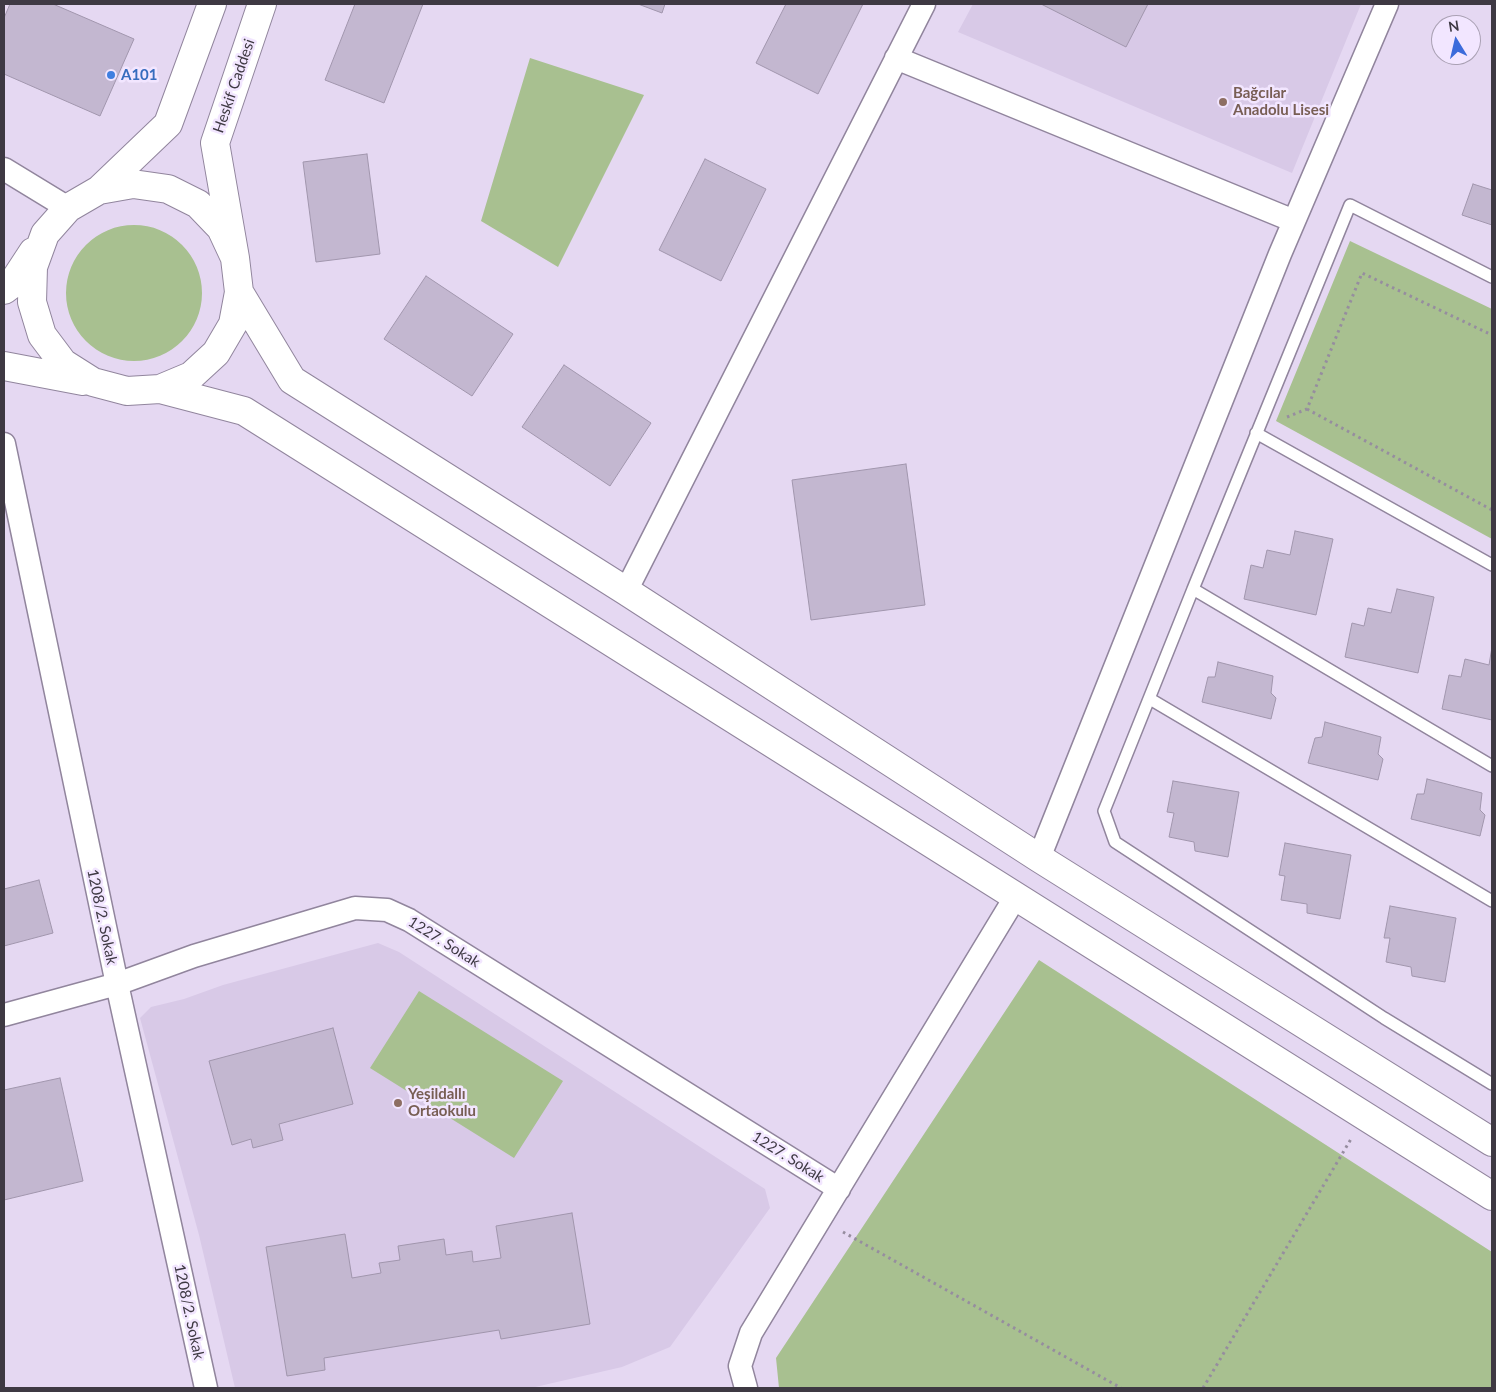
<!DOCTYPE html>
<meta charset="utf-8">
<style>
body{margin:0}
#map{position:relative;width:1496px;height:1392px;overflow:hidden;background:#e5d8f2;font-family:Lato,sans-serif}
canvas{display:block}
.frame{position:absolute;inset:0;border:5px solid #3e3943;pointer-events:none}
.north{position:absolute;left:1431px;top:15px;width:50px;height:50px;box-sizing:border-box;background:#f2e6ff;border:1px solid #aaa1b4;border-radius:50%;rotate:351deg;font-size:14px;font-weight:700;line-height:20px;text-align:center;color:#3e3943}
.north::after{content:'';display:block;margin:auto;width:18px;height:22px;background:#3c6bdb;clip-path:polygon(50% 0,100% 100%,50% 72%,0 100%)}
</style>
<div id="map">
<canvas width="1496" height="1392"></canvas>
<div class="frame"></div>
<div class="north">N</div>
</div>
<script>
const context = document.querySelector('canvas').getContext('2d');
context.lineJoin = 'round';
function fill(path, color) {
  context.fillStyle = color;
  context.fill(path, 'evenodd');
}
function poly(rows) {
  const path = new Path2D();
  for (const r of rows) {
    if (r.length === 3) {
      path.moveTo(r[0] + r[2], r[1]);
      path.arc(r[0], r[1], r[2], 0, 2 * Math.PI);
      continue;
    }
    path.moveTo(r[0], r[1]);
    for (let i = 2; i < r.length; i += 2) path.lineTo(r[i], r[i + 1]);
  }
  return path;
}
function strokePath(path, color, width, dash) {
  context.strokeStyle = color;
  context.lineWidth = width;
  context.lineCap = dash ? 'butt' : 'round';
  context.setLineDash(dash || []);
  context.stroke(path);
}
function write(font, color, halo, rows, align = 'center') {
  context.font = font + ' Lato,sans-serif';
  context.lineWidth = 5;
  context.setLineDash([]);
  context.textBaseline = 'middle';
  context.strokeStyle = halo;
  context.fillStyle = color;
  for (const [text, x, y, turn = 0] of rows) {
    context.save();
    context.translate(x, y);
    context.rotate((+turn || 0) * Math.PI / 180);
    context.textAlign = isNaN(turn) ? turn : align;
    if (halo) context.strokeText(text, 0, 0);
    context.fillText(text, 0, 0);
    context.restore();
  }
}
const built = poly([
 [973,4,1361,4,1292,173,958,32],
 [378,943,399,952,765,1189,770,1208,670,1347,622,1367,531,1388,235,1388,199,1235,140,1018,151,1007,184,999,223,985]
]);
const green = poly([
 [530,58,644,95,558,267,481,221],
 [134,293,68],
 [1350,241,1492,309,1492,539,1276,421],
 [1039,960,1492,1252,1492,1388,779,1388,776,1358],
 [419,991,563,1081,514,1158,370,1068]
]);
const building = poly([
 [10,4,53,4,134,39,100,116,4,74,4,18,10,4],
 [355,4,423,4,384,103,325,80,355,4],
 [638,4,665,4,662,13,638,4],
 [786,4,863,4,818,94,756,63,786,4],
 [1041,4,1148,4,1126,47,1041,4],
 [367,154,380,254,316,262,303,162,367,154],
 [705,159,766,189,721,281,659,250,705,159],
 [1473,184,1492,190,1492,225,1462,215,1473,184],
 [426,276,513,334,472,396,384,339,426,276],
 [564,365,651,423,610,486,522,427,564,365],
 [906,464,925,605,811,620,792,480,906,464],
 [1295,531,1333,539,1316,615,1244,599,1251,565,1263,568,1267,550,1290,555,1295,531],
 [1397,589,1434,597,1418,673,1345,657,1352,623,1364,626,1368,608,1391,613,1397,589],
 [1492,647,1492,720,1442,709,1449,675,1461,677,1465,659,1489,665,1492,647],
 [1218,662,1273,676,1271,693,1276,698,1271,719,1202,702,1208,677,1215,677,1218,662],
 [1325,722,1381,737,1378,754,1383,759,1378,780,1308,763,1315,738,1322,737,1325,722],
 [1427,779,1482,793,1480,810,1485,815,1480,836,1411,819,1417,794,1424,794,1427,779],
 [1173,781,1239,792,1228,857,1195,851,1194,842,1169,837,1174,813,1167,812,1173,781],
 [1285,843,1351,855,1340,919,1307,913,1307,904,1281,900,1285,876,1279,875,1285,843],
 [39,880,53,933,4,946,4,889,39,880],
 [1390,906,1456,918,1445,982,1412,976,1411,967,1386,962,1390,938,1384,938,1390,906],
 [333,1028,353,1104,279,1124,283,1140,253,1148,251,1139,232,1145,209,1061,333,1028],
 [60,1078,83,1181,4,1200,4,1090,60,1078],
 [572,1213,590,1324,501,1339,499,1330,324,1358,325,1370,287,1376,266,1247,345,1234,352,1278,381,1273,379,1263,400,1260,398,1246,444,1239,446,1255,472,1251,473,1262,501,1258,496,1226,572,1213]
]);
const path = poly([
 [1307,409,1492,510],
 [1287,417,1307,409,1362,273,1492,335],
 [843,1232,1121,1388],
 [1203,1388,1351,1139]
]);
const lane = poly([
 [1256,433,1492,565],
 [1193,589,1350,205,1492,277],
 [1150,699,1492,901],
 [1492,766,1193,589,1104,811,1115,842,1384,1018,1492,1084]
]);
const street = poly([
 [896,58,1294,221],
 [4,169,68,208],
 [4,444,117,984,206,1388],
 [626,591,924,4],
 [1039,858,1280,254,1387,4],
 [4,1015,117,984,194,956,355,908,387,910,409,920,839,1189],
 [746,1388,740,1366,751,1333,1016,896]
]);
const secondary = poly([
 [99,190,168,124,212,4],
 [235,258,221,228,198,204,168,189,133,184,99,190,68,208,45,234,33,267,32,302,42,335,63,363,93,382,127,391,160,389,191,376,216,353,233,324,239,292,235,258,215,143,262,4],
 [4,290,12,284,33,252],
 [239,292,292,380,626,591,1039,858,1492,1142],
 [4,366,83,381],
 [160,389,244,411,1492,1196]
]);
const markers = [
 [111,75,5,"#3f7fe0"],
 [1223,102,5,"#8d6e63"],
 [398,1103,5,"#8d6e63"]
];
const shopNames = [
 ["A101",121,75]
];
const streetNames = [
 ["Heskif Caddesi",234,86,-71],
 ["1208/2. Sokak",102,917,78],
 ["1227. Sokak",444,942,32],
 ["1227. Sokak",788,1157,32],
 ["1208/2. Sokak",189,1312,78]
];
const educationNames = [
 ["Bağcılar",1233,93],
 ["Anadolu Lisesi",1233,110],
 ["Yeşildallı",408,1094],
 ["Ortaokulu",408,1111]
];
fill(built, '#d8c9e7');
fill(green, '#a8c090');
fill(building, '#c3b7d0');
strokePath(building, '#a196ad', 1);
strokePath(lane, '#91859d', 14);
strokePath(street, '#91859d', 25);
strokePath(secondary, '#91859d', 30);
strokePath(path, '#968d9f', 3, [2.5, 4]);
strokePath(lane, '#fff', 11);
strokePath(street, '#fff', 22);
strokePath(secondary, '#fff', 28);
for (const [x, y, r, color] of markers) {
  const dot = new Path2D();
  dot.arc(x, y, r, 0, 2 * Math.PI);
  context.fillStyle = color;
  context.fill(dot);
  strokePath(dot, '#f2e6ff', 2);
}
write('bold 15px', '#366cbe', '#f2e6ff', shopNames, 'left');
write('15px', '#3e3943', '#f2e6ff', streetNames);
write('bold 15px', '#785e54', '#f2e6ff', educationNames, 'left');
</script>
